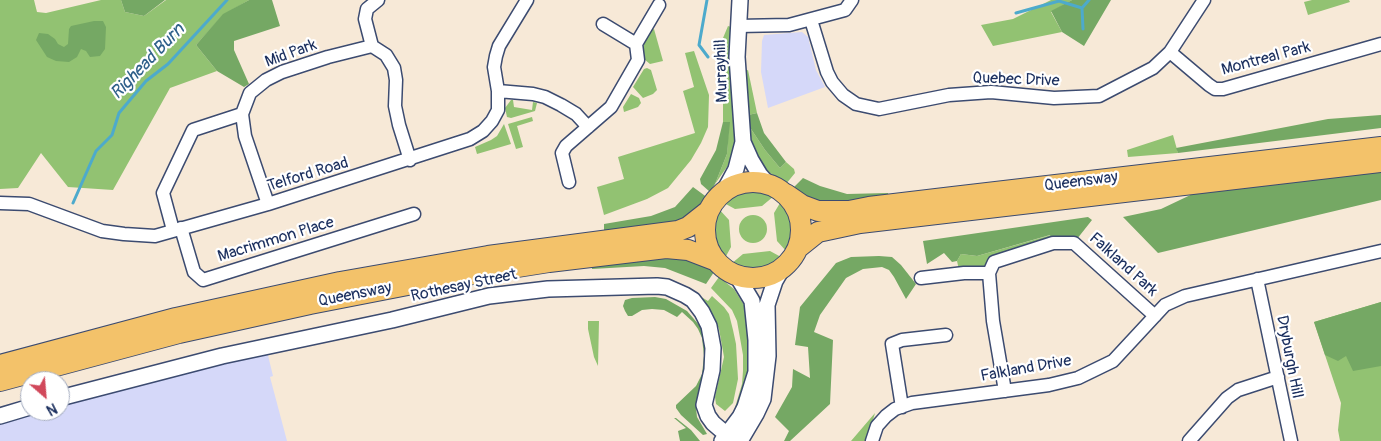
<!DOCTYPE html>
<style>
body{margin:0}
#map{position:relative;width:1381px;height:441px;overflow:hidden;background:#f7e9d7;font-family:Pangolin,sans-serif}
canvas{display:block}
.north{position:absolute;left:20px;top:371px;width:50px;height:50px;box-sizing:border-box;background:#fff;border:1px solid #a4acbf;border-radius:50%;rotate:153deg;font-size:14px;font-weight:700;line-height:20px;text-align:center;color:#1b2f5e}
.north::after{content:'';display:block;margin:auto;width:18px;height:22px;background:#d1495b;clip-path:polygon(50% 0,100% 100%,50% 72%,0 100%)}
</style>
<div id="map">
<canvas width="1381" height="441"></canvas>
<div class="north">N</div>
</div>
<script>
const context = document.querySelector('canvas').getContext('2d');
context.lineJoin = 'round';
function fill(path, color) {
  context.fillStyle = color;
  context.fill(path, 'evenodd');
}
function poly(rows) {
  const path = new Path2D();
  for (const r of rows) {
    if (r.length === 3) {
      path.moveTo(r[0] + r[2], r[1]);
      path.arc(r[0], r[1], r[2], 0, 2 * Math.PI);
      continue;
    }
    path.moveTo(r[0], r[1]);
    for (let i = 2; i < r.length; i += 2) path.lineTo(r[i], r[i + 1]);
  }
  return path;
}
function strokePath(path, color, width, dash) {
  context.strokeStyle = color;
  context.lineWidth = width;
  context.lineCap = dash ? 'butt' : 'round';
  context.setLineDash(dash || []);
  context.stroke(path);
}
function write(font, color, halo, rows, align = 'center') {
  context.font = font + ' Pangolin,sans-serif';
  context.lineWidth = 4.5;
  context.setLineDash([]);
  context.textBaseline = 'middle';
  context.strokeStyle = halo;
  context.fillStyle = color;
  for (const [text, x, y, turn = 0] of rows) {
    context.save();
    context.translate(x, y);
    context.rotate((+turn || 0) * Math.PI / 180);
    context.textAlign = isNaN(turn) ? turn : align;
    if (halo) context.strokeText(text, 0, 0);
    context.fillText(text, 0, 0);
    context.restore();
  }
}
const built = poly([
 [802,32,808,37,816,70,825,87,768,108,761,72,762,41,764,35],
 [266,347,273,376,270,377,287,441,0,441,0,416,30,411,60,411,60,398]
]);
const green = poly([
 [0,0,34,0,37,12,46,13,101,0,121,0,125,12,144,16,166,0,249,0,223,15,196,45,217,71,170,88,113,190,68,187,41,153,18,188,0,189],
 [1051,0,1072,0,1051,12,1062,32,993,46,981,25,1013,19],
 [1312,0,1349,0,1350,2,1308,15,1304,2],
 [728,26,731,27,730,75,735,146,729,164,715,184,727,154,729,122,723,122,723,38],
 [654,29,663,61,650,64,644,59,642,49,650,30],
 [694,51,709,95,708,127,701,143,691,160,668,188,647,199,604,215,597,187,624,179,618,157,695,133,683,91,694,87,685,53],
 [647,68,651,70,657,90,653,94,643,98,633,87,644,69],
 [748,70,757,113,748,115,745,71],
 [631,94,639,98,641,103,638,107,624,112,623,107],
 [511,100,513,100,514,107,532,110,533,102,537,103,535,111,511,118,507,117,505,108],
 [532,117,533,121,517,126,523,147,516,149,508,124],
 [504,124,511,144,477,154,475,147,491,140,497,136],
 [749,126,765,150,780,168,786,162,794,169,795,173,786,184,760,166,755,159],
 [1173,135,1178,153,1128,157,1127,150],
 [749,190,758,190,774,196,762,206,735,209,724,203,740,192],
 [780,203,791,219,793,228,793,237,787,252,777,241,774,213],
 [718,208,729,220,731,247,725,258,714,242,712,233,713,224],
 [753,229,14],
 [1051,235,1053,239,983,270,959,270,957,261,961,254,977,256],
 [770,251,781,257,773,264,765,268,747,270,731,264,743,254],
 [719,277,734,289,744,305,751,337,751,368,742,402,734,411,742,384,743,371,743,355,737,321,732,310,711,288],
 [688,289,708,301,712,296,724,307,729,314,733,330,736,344,738,379,733,403,725,411,716,404,715,397,724,357,719,329,714,317,707,306],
 [1381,302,1381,441,1340,441,1338,430,1341,403,1314,322],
 [588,321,599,321,598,366,594,357,588,329],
 [875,413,867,441,851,441]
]);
const forest = poly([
 [121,0,165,0,144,16,125,12],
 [249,0,272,0,280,26,234,41,234,50,249,84,244,87,217,71,196,45,223,14],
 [1072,0,1111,0,1084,46,1062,32,1051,11],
 [94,21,103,21,106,27,105,49,100,56,90,57,86,51,81,49,77,57,69,62,56,61,47,57,36,40,39,33,48,34,55,39,58,44,64,47,68,44,69,29,71,26],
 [757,113,764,133,786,162,780,168,765,150,749,126,748,115],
 [1381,115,1381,128,1178,153,1176,148,1328,119],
 [723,122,730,122,727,154,715,184,710,192,701,184,700,179,716,150],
 [1381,170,1381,200,1158,253,1123,217,1161,209,1201,190],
 [803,178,820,186,847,194,888,193,889,198,837,205,811,199,792,189],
 [693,187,708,198,690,218,683,223,604,234,604,224,651,216,675,207],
 [1088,217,1092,220,1077,239,1053,239,1050,235,977,256,961,254,957,261,952,262,944,253,927,264,923,241],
 [676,254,702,263,714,272,706,284,665,268,644,266,592,269,592,265],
 [879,256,892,257,901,265,916,284,906,299,894,277,889,270,882,267,863,269,846,278,820,315,814,332,833,340,830,404,790,441,784,441,789,431,775,417,792,387,793,369,810,378,808,347,795,345,800,307,836,263,851,257],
 [655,297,666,299,687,311,700,326,704,336,709,357,696,408,697,417,707,434,703,435,681,415,676,408,676,405,696,386,702,374,704,356,702,338,698,329,693,322,682,312,677,317,664,310,652,309,642,310,632,316,628,316,625,311,623,306,625,300,632,298],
 [1381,302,1381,366,1353,371,1346,356,1338,361,1325,355,1314,322],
 [674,418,676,418,691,430,700,441,680,441,678,431,686,428]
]);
const stream = poly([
 [707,0,699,45,708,57],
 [1082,8,1083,29],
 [1016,13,1059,1,1082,8,1089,0],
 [73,203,96,151,112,135,119,113,146,81,168,64,227,0]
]);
const minor = poly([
 [378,0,367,9,365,19,372,46,386,55,394,68,396,80,395,106,399,125,410,160],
 [811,20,827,72,832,82,843,95,856,104,879,109,949,95,991,92,1054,98,1099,96,1153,68,1170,52,1204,0],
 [603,24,636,44],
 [738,26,789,25,845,10,852,0],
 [1170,52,1209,85,1215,89,1223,89,1381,44],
 [498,91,533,94,545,97,561,105,576,114,588,127],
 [569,182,562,153,566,146,611,107,638,60,636,44,659,5],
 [0,203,29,204,102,231,124,234,155,236,268,204,470,139,483,131,492,121,498,110,498,91,494,67,496,56,499,46,527,0],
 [268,204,245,136,242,114,250,93,266,80,282,72,328,57,372,46],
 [181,228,194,272,203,280,414,214],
 [173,230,163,193,193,130,242,114],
 [921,278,964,273,989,273],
 [1257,279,1291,441],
 [1005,391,993,321,989,273,994,262,1053,243,1074,243,1155,316],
 [902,407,892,344,902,340,946,335],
 [872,441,877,426,886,416,895,409,912,403,1049,385,1078,378,1113,361,1165,305,1185,296,1381,251],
 [1189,441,1227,398,1238,390,1278,377]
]);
const tertiary = poly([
 [740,0,737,57,743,142,751,160,760,175,768,184],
 [724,191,736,169,743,142],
 [60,398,222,356,392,320,489,296,548,289,657,286,667,287,685,295,693,300,702,312,709,326,713,348,712,370,704,405,708,416,713,423,734,441],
 [0,416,30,407],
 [722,441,740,417,745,407,756,372,756,340,752,301,737,276],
 [740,441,756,414,763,399,768,356,767,305,775,281,782,269]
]);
const trunk = poly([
 [753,230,48],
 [786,194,802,205,818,211,849,211,869,207,953,197,1381,147],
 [798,248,818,232,860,223,1381,162],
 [0,365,176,318,340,282,488,256,678,231,688,227,707,212],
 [0,381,179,333,310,304,423,282,549,262,666,248,688,250,714,260]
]);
const streetNames = [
 ["Mid Park",291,54,-20],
 ["Montreal Park",1266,59,-15],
 ["Murrayhill",722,71,-92],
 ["Quebec Drive",1016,80,2],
 ["Telford Road",308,175,-17],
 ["Queensway",1081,182,-7],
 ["Macrimmon Place",276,240,-17],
 ["Falkland Park",1123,265,42],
 ["Rothesay Street",464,286,-12],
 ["Queensway",355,295,-11],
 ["Dryburgh Hill",1289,357,79],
 ["Falkland Drive",1026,369,-10]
];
const waterNames = [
 ["Righead Burn",148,62,-46]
];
fill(built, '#d5d8f9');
fill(green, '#92c272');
fill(forest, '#75a864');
strokePath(stream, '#4daacc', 3);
strokePath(minor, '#3c4b70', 15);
strokePath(tertiary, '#3c4b70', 18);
strokePath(trunk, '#3c4b70', 22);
strokePath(minor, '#fff', 12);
strokePath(tertiary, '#fff', 15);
strokePath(trunk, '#f3c26a', 20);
write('16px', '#1b2f5e', '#fff', streetNames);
write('italic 18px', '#2f608a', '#fff', waterNames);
</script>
